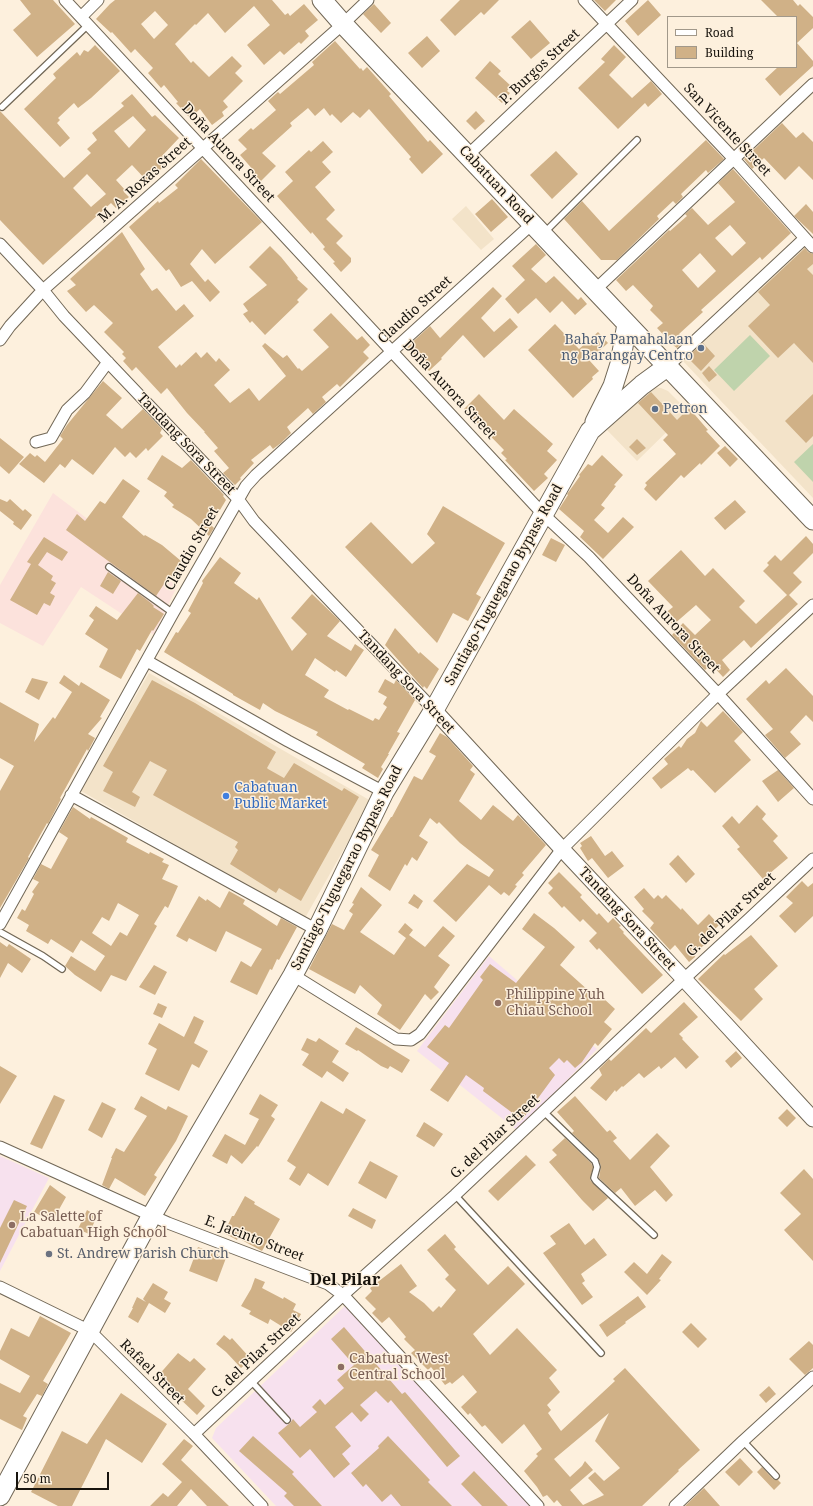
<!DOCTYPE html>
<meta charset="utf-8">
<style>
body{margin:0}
#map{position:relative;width:813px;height:1506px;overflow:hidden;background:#fdf0dd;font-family:"Noto Serif",serif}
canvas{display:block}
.legend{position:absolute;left:667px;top:16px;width:130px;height:52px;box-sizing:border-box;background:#fdf0dd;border:1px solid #a1988a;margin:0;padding:5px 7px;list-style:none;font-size:12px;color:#18140e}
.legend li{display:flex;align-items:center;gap:8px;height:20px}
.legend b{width:20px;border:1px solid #a1988a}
.scale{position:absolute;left:16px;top:1472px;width:93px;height:18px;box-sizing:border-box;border:2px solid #18140e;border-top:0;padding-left:5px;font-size:12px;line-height:14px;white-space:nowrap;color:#18140e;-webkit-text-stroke:3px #fdf0dd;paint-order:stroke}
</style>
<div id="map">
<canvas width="813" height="1506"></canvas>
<ul class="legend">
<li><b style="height:5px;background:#fff"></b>Road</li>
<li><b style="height:11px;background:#d0b187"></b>Building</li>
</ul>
<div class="scale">50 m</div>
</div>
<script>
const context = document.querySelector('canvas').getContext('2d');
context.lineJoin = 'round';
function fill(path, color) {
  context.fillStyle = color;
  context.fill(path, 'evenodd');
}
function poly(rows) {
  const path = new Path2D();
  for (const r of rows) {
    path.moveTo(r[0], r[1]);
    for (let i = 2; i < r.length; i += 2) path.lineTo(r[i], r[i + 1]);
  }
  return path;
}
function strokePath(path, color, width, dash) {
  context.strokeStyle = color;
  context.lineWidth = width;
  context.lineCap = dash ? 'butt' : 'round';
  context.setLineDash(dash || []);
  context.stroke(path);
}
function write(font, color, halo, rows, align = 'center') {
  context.font = font + ' "Noto Serif",serif';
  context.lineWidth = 3;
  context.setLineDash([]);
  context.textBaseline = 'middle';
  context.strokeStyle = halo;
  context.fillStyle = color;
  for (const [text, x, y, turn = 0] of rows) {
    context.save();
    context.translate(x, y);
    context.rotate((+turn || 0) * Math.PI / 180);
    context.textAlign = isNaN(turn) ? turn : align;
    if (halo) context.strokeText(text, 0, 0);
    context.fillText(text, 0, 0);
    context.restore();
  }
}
const built = poly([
 [466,206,494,239,481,250,452,219],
 [805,244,813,252,813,498,682,360],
 [654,387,661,388,668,391,688,411,637,461,607,430,647,392],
 [149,673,371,801,305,918,81,791]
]);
const industrial = poly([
 [53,493,177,586,154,635,81,587,43,646,0,623,0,585]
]);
const education = poly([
 [489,956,597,1049,518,1131,417,1051],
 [0,1156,49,1178,0,1271],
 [345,1306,532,1506,276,1506,212,1438,216,1428]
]);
const green = poly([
 [750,335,770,356,734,391,714,370],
 [813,444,813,482,794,462]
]);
const building = poly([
 [20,0,53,0,75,24,37,57,13,30,31,14],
 [115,0,272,0,285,15,288,13,290,16,304,4,318,20,305,31,309,36,301,44,299,42,284,55,280,51,264,65,247,45,270,25,254,6,225,33,208,13,196,25,195,24,175,44,191,63,193,61,209,77,232,56,242,66,235,73,243,81,223,101,228,107,222,112,224,116,212,125,200,109,190,118,176,103,178,102,164,85,161,88,148,73,153,68,135,49,131,53,112,32,111,33,96,19,110,4],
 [155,11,168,25,154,39,141,24],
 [460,0,499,0,484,15,481,12,455,36,440,20],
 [594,0,616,0,605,11],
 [648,0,661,15,638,36,625,21],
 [761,0,793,0,798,6,800,4,813,17,813,28,797,43,813,61,813,66,780,96,765,79,778,67,796,67,796,17,778,17],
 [374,4,391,23,381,33,363,14],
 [530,20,550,43,531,59,511,37],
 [427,36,440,51,422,68,408,53],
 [335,41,360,69,361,68,363,71,367,67,391,94,389,96,428,142,430,140,443,154,422,174,409,159,411,157,369,109,360,118,353,112,341,123,332,114,330,116,324,108,315,116,308,108,290,123,292,126,262,153,276,166,259,183,252,175,255,172,240,155,247,149,238,140,251,128,253,130,276,110,268,101,278,92,280,94,314,65,312,62],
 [95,45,120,71,91,98,78,108,74,103,58,118,60,120,57,123,70,138,60,147,24,109,56,78,53,74,77,52,80,56,84,50,88,52],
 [614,45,626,57,609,75,632,98,651,81,662,94,648,107,645,103,618,129,578,88,605,62,601,59],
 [490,61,501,71,498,74,511,86,507,91,510,93,502,103,475,78],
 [132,94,152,117,155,115,179,138,162,156,168,163,147,181,132,165,116,180,126,191,124,192,129,197,116,208,111,203,43,265,0,220,0,111,64,178,91,153,87,149,97,140,92,133,124,106,121,103],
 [133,116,146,130,129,148,114,131],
 [87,174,106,194,91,207,73,188],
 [476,111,485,121,475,130,466,121],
 [782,123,796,138,803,132,813,142,813,180,799,166,785,180,764,158,752,169,744,159],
 [706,140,724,159,708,173,706,170,681,194,683,197,676,204,673,201,657,216,659,219,617,260,601,260,564,219,582,201,609,231],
 [323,141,333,152,322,162,331,172,315,187,335,210,326,219,343,236,336,243,351,258,351,262,341,272,333,263,335,262,323,249,325,247,312,232,311,234,277,196,293,181,285,172,309,150,311,152],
 [556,151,578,174,552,199,530,175],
 [201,159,262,222,215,264,202,249,190,264,205,282,208,279,220,292,210,302,192,281,181,287,169,269,166,271,129,227,158,201,159,203,178,188,175,185],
 [733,169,791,233,762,260,760,257,701,310,703,312,679,334,685,340,677,348,673,345,657,328,663,323,650,310,653,306,633,285,626,291,616,280,669,230,670,231,687,216,685,214,692,208,708,225,735,202,718,183],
 [730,225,746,243,732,256,715,238],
 [700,253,716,271,698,288,682,270],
 [492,199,508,217,491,232,475,214],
 [806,204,813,212,813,234,794,216],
 [122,232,145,269,140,274,152,291,157,288,176,311,184,304,194,316,158,347,176,368,180,364,181,366,196,352,201,358,207,352,216,362,219,358,230,370,214,385,230,403,249,388,259,401,286,376,262,346,265,343,283,358,287,355,298,369,299,368,302,371,329,347,313,330,331,313,357,340,362,336,370,345,363,352,369,358,340,387,337,384,322,397,326,402,313,414,308,408,287,427,291,433,281,443,273,449,270,445,251,460,254,463,240,478,241,479,235,485,223,473,229,468,214,451,218,448,204,432,205,432,187,413,167,388,161,394,136,367,132,371,123,361,126,358,122,354,124,352,104,332,113,323,94,305,86,312,67,291,76,285,70,279],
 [536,244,546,255,531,269,546,283,554,276,578,300,581,297,587,304,575,315,562,301,550,313,536,298,518,314,505,299,525,280,512,266],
 [270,246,281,257,298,278,297,279,308,289,297,300,299,302,265,335,252,321,250,323,243,314,248,311,243,304,267,285,249,267],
 [805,248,808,252,813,254,813,264,807,269,813,275,813,363,794,343,778,358,748,326,770,305,758,292],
 [493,287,502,296,481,318,494,332,510,318,518,327,484,358,463,335,441,358,442,359,429,371,407,347,430,326,440,338],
 [555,324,579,349,598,332,608,343,589,360,599,371,592,377,593,379,573,398,528,350],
 [703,343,715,356,701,371,687,357],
 [709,366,717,375,709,382,702,373],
 [103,381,122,398,106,415,122,429,143,409,162,429,160,433,163,436,148,451,146,448,136,458,130,452,125,457,115,447,93,475,72,459,65,468,60,464,44,483,19,464,30,453,35,457,37,455,45,462,63,439,60,436,67,425],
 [651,392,677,420,689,408,708,430,706,431,720,446,701,465,700,463,684,478,681,475,656,501,644,489,647,485,645,483,676,454,663,440,668,435,638,403],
 [479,394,504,420,514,409,553,444,547,451,557,460,544,474,548,478,534,491,505,460,507,459,501,453,504,450,464,409],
 [813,394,813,436,806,443,785,421],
 [0,438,24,457,9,474,0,466],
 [637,439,646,448,637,455,629,447],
 [725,446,738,459,730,467,717,453],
 [162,455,182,468,191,460,224,495,223,496,226,500,211,525,214,528,209,536,191,519,172,507,174,505,164,496,167,492,147,479],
 [602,455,623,475,614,485,616,486,601,505,605,508,594,520,608,533,623,517,634,527,603,559,580,537,584,531,559,509,568,495,567,494,570,490,580,476,579,475,588,464,592,466],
 [123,479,140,491,122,517,144,536,145,535,162,545,187,566,176,580,170,575,156,596,66,530,77,514,85,521,100,501,105,504],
 [0,499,7,502,10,499,23,511,25,509,32,515,21,530,13,524,14,522,0,511],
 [735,500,746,512,725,530,714,518],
 [443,506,505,543,476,594,481,597,468,621,453,613,437,643,345,547,371,522,412,564,435,543,427,534],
 [806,536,813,544,813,553,793,573,802,582,789,595,798,604,751,648,744,640,722,660,730,670,723,677,711,664,705,670,672,635,683,623,695,635,711,620,696,605,673,625,664,614,673,607,648,581,681,550,705,576,713,568,745,601,739,607,756,624,787,595,763,571,769,565,767,563,775,555,781,561],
 [44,537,68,552,62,561,47,552,38,565,53,576,51,580,56,583,50,593,55,596,50,606,44,603,37,615,10,600,31,564,27,562],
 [551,538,565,545,556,562,542,555],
 [220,557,241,573,234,583,257,600,259,597,292,651,307,634,291,618,312,594,340,621,327,636,351,651,355,644,364,650,346,677,336,670,335,672,315,658,305,675,329,690,324,697,348,710,349,709,373,721,375,718,379,720,387,707,383,704,387,697,378,692,385,679,394,684,396,680,415,700,397,732,400,733,388,754,389,754,381,767,383,769,378,778,362,768,365,764,316,735,318,732,275,711,263,703,260,710,233,695,233,694,164,652,176,632,178,633,191,613,188,611,203,583,202,581],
 [108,572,121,581,113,594,100,586],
 [138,593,151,603,154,606,153,607,164,614,153,631,152,630,140,651,137,649,121,679,99,667,108,649,85,634,94,620,89,616,96,606,117,620],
 [395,628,419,654,420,652,439,669,427,689,424,686,423,688,385,645],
 [786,668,813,696,813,722,806,715,790,732,801,744,785,758,765,735,773,729,746,699,766,680,769,684],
 [64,675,79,686,81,682,110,700,100,717,102,718,88,734,95,738,88,751,87,749,60,798,61,799,48,824,47,823,28,857,29,858,0,908,0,791,14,766,0,758,0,702,39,724,34,742,53,717,55,719,72,692,59,683],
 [32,678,48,682,39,700,25,692],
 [152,680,195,703,276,752,267,768,268,769,284,778,294,763,342,791,344,788,359,797,301,901,279,888,276,893,230,864,238,850,235,847,238,842,153,795,167,770,150,761,132,792,140,797,135,807,103,791,113,772,103,766],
 [723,711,743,732,734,741,751,760,715,793,693,770,691,771,688,768,661,789,652,778,668,764,664,759,679,746,681,748,687,739,695,733,701,721,707,727],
 [440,733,447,737,473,766,470,770,475,774,459,801,481,820,493,805,513,821,518,815,546,845,522,873,524,875,515,885,517,886,509,896,504,892,501,895,489,885,456,922,433,901,467,864,489,877,494,870,460,843,439,822,437,824,430,818,419,836,428,842,417,861,412,857,407,866,405,864,390,891,368,876,379,855,371,850,391,817,392,817,414,776,422,780,436,756,429,752],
 [778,770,794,788,778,802,762,781],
 [757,805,766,814,762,819,778,836,773,841,788,858,763,879,737,849,740,847,722,826,732,816,739,824],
 [73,807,90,819,91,817,128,838,126,842,149,854,150,852,164,859,162,862,169,865,162,879,178,886,168,908,165,906,154,924,157,926,126,981,111,975,101,992,75,975,65,966,71,956,95,971,105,956,81,940,73,953,51,939,48,944,26,931,29,925,17,918,22,909,25,911,34,894,32,892,39,882,33,879,41,864,51,869,68,838,59,832],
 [118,903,139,915,127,936,120,932,111,946,92,933,102,917,109,921],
 [591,836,605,856,612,851,624,866,608,878,592,858,588,861,580,848,582,846,580,843],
 [678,855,695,874,686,883,669,864],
 [559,872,582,895,580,897,597,915,599,913,608,923,613,918,621,926,619,927,624,932,623,933,663,975,642,994,599,948,597,950,589,941,597,933,583,919,580,922,564,906,562,908,548,893,553,888,548,883],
 [802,881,808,887,813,883,813,916,795,933,779,916,793,903,786,897],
 [361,887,382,905,360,932,394,955,406,938,398,932,405,923,413,930,409,935,425,947,443,926,455,936,438,956,450,965,434,987,439,992,431,1000,425,994,400,1030,377,1014,382,1005,360,985,355,994,309,969,332,924,344,930,353,914,349,911,354,904,352,903],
 [644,888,654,899,658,895,662,899,666,895,681,910,682,908,698,925,709,914,719,925,707,937,710,940,696,952,695,957,689,962,675,945,670,950,650,928,654,923,642,911,644,909,634,897],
 [229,891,245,900,243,904,277,926,281,918,297,927,279,960,277,959,272,970,270,969,257,995,230,982,241,961,251,967,262,949,226,931,216,952,189,938,187,942,176,936,199,896,206,901,207,899,220,908],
 [414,894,423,901,418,909,408,903],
 [534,913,554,928,575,947,560,965,599,1000,602,997,615,1009,604,1022,612,1029,598,1046,595,1043,582,1062,575,1068,567,1060,564,1063,559,1058,549,1068,555,1075,522,1120,483,1091,484,1088,466,1075,448,1102,430,1090,449,1063,427,1047,445,1025,449,1028,483,980,480,977,490,964,516,983,545,947,522,929],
 [751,935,778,966,754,989,763,999,741,1021,698,979,724,954,725,955],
 [0,942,7,947,9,944,31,959,22,973,8,963,0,978],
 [154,965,167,972,155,995,139,987],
 [684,1002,698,1017,679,1034,683,1038,682,1039,699,1057,686,1069,675,1057,661,1069,659,1066,644,1078,639,1073,623,1087,622,1086,616,1092,615,1090,606,1101,590,1088,602,1075,599,1069,609,1059,611,1061,646,1028,651,1033],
 [158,1003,167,1007,162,1018,153,1014],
 [194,1016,204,1021,194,1043,208,1051,199,1068,192,1064,179,1091,145,1074,157,1049,148,1044,159,1023,184,1037],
 [356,1027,410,1060,402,1073,390,1066,388,1069,381,1066,358,1050,357,1051,345,1044],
 [307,1038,316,1042,319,1038,339,1051,332,1062,349,1073,343,1082,327,1071,322,1078,302,1065,309,1054,301,1050],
 [736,1051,742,1058,731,1068,725,1061],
 [0,1066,17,1076,0,1104],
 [260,1094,278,1105,271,1116,275,1119,258,1147,257,1146,242,1164,231,1155,227,1164,212,1156,225,1134,245,1145,259,1119,249,1114],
 [54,1095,65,1100,42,1149,30,1144],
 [141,1096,166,1110,168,1106,188,1116,176,1141,154,1175,157,1177,145,1196,115,1178,109,1189,102,1185,112,1158,111,1158,116,1148,124,1152,147,1116,134,1109],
 [575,1096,607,1132,610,1130,617,1138,613,1141,630,1160,657,1133,670,1146,650,1167,673,1195,666,1202,655,1190,635,1206,621,1188,615,1193,599,1178,601,1166,598,1158,572,1133,574,1131,557,1112],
 [321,1101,343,1114,346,1108,366,1120,328,1186,308,1173,300,1186,289,1179,296,1167,287,1161],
 [102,1102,116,1109,102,1138,88,1130],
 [787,1109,796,1118,787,1127,778,1118],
 [424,1122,443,1134,434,1147,416,1136],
 [565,1138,591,1163,593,1167,590,1180,608,1198,593,1211,582,1200,549,1162,557,1155,552,1150],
 [526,1155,536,1165,498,1201,488,1191],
 [370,1161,398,1176,386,1199,358,1183],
 [804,1169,813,1179,813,1261,784,1230,801,1214,780,1193],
 [50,1185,66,1197,52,1222,34,1212],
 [245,1196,255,1202,254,1204,280,1219,262,1251,238,1238,237,1240,224,1233,232,1216,234,1216],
 [14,1200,27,1206,0,1263,0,1228],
 [353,1208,376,1220,372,1229,348,1216],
 [87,1210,97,1216,89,1234,78,1229],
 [569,1223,585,1245,594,1238,607,1255,581,1274,585,1281,582,1283,593,1297,582,1305,543,1253,556,1244,550,1236],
 [445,1234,456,1247,454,1249,488,1285,508,1266,525,1284,473,1334,490,1355,517,1328,557,1370,549,1378,560,1392,547,1405,551,1410,548,1413,561,1431,615,1381,613,1379,625,1368,700,1450,678,1470,679,1471,642,1506,562,1506,557,1500,554,1503,547,1495,543,1497,537,1487,524,1471,538,1456,536,1454,542,1449,524,1424,502,1444,485,1425,482,1427,470,1413,468,1415,461,1407,477,1392,463,1375,452,1384,450,1382,445,1385,431,1367,428,1370,411,1353,415,1350,404,1339,406,1337,389,1317,382,1323,372,1313,376,1309,365,1298,372,1291,370,1288,401,1264,417,1286,409,1292,424,1303,433,1312,439,1306,441,1308,456,1290,445,1279,449,1275,427,1250],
 [609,1413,595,1441,620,1468,604,1481,595,1472,588,1478,604,1495,583,1505,570,1490,593,1470,585,1461,582,1466,570,1477,554,1459],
 [198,1247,226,1258,217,1282,189,1271],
 [662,1254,672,1262,659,1279,661,1280,647,1295,624,1272,634,1262,647,1274],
 [255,1278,265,1282,262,1288,283,1299,284,1297,296,1304,293,1310,301,1314,291,1332,270,1319,268,1324,249,1314,251,1311,241,1306,251,1289],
 [153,1283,168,1292,164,1299,171,1303,165,1313,149,1303,138,1323,128,1317,133,1308,132,1308,137,1297,146,1302,143,1299],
 [638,1296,646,1307,625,1322,626,1323,607,1337,599,1325],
 [40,1316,71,1333,43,1381,48,1384,42,1396,37,1394,23,1416,27,1418,22,1430,0,1419,0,1383,20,1393,30,1376,0,1359,0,1351,11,1328,29,1337],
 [691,1323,707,1339,698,1348,682,1332],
 [344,1327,402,1394,405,1392,460,1456,447,1467,391,1400,388,1403,376,1391,360,1405,369,1414,361,1422,352,1412,335,1427,351,1446,342,1454,350,1464,334,1478,310,1449,300,1458,278,1433,290,1423,293,1419,300,1427,317,1412,312,1407,320,1399,325,1405,344,1388,337,1380,354,1365,331,1339],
 [224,1335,230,1340,232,1338,251,1359,241,1368,226,1352,216,1344],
 [809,1341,813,1345,813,1368,805,1375,789,1359],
 [178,1353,190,1362,194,1358,206,1369,188,1389,205,1406,197,1415,157,1377],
 [769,1386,776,1394,766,1403,759,1395],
 [121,1393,167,1424,142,1463,106,1439,72,1506,58,1506,31,1492,62,1431,87,1444],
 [253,1436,294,1472,292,1474,322,1506,294,1506,284,1496,287,1493,239,1451],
 [388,1436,430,1480,428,1482,452,1506,401,1506,391,1494,382,1502,366,1484,363,1487,351,1473,379,1448,378,1446],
 [184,1439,193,1446,181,1460,229,1506,207,1506,191,1489,177,1506,150,1506,163,1493,168,1497,182,1482,162,1464],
 [740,1458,753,1472,739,1486,725,1472],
 [762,1467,773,1479,778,1480,781,1483,774,1490,757,1472],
 [474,1471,508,1506,482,1506,461,1484],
 [704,1488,720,1506,685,1506]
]);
const lane = poly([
 [2,107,88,25],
 [544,233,637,140],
 [109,567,173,613],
 [0,932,43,956,62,969],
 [544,1112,595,1161,597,1167,594,1178,596,1181,654,1235],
 [455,1195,601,1353],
 [251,1381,287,1420],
 [743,1441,776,1476]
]);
const street = poly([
 [65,0,543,514,589,557,718,694,813,799],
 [584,0,734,159,813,247],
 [81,17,98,0],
 [468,155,632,0],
 [0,244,43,290,64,316,238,499,254,521,434,710],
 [596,289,813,84],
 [0,340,10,326,43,290,343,24,368,0],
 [668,366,805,238],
 [36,442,51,438,67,410,85,393,108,362],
 [147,661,288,741,384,792],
 [71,795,317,930],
 [0,924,173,613,246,486,256,475,533,223],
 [293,975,396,1039,411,1040,420,1034,562,849,718,694,813,605],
 [0,1147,168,1223,328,1284,343,1295,538,1506],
 [0,1287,90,1331,194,1434,262,1506],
 [194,1434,343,1295,455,1195,684,979,750,918,813,859],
 [675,1506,743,1441,813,1377]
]);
const secondary = poly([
 [434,710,562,849,684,979,813,1119]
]);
const highway = poly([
 [322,0,343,24,813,520],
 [595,422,613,386,620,364,627,324],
 [0,1496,152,1215,293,975,317,930,384,792,434,710,590,431,642,385,668,366]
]);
const markers = [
 [701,348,4,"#5c6f8a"],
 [655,409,4,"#5c6f8a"],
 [226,796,4,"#3f7fe0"],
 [498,1003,4,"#8d6e63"],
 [12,1225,4,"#8d6e63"],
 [49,1254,4,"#6b7280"],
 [341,1367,4,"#8d6e63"]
];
const streetNames = [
 ["P. Burgos Street",540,67,-43],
 ["San Vicente Street",727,130,47],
 ["Doña Aurora Street",228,153,47],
 ["M. A. Roxas Street",145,180,-42],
 ["Cabatuan Road",496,185,47],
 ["Claudio Street",415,310,-42],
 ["Doña Aurora Street",449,390,47],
 ["Tandang Sora Street",186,444,46],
 ["Claudio Street",192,549,-60],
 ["Santiago-Tuguegarao Bypass Road",504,585,-61],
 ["Doña Aurora Street",673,624,47],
 ["Tandang Sora Street",406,682,47],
 ["Santiago-Tuguegarao Bypass Road",347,868,-63],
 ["G. del Pilar Street",731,915,-43],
 ["Tandang Sora Street",627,919,47],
 ["G. del Pilar Street",495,1137,-43],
 ["E. Jacinto Street",254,1239,21],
 ["G. del Pilar Street",256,1356,-43],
 ["Rafael Street",152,1372,45]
];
const serviceNames = [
 ["Bahay Pamahalaan",693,340],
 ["ng Barangay Centro",693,356],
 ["Petron",663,409,"left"]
];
const shopNames = [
 ["Cabatuan",234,788],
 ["Public Market",234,804]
];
const educationNames = [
 ["Philippine Yuh",506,995],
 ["Chiau School",506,1011],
 ["La Salette of",20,1217],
 ["Cabatuan High School",20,1233],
 ["Cabatuan West",349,1359],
 ["Central School",349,1375]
];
const worshipNames = [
 ["St. Andrew Parish Church",57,1254]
];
const quarterNames = [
 ["Del Pilar",345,1280]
];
fill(built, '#f3e3c9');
fill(industrial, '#fce2dc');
fill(education, '#f7e1ee');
fill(green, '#bfd3ac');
fill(building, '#d0b187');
strokePath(lane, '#716756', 8);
strokePath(street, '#716756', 13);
strokePath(secondary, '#716756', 17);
strokePath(highway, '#716756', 21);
strokePath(lane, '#fff', 5.5);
strokePath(street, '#fff', 11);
strokePath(secondary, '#fff', 15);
strokePath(highway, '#fff', 19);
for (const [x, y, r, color] of markers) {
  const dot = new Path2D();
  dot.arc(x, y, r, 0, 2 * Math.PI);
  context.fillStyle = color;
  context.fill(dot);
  strokePath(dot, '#fdf0dd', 1.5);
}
write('14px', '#18140e', '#fdf0dd', streetNames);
write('14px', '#4e5e75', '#fdf0dd', serviceNames, 'right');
write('14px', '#366cbe', '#fdf0dd', shopNames, 'left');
write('14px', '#785e54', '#fdf0dd', educationNames, 'left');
write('14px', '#5b616d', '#fdf0dd', worshipNames, 'left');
write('bold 16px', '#18140e', '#fdf0dd', quarterNames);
</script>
